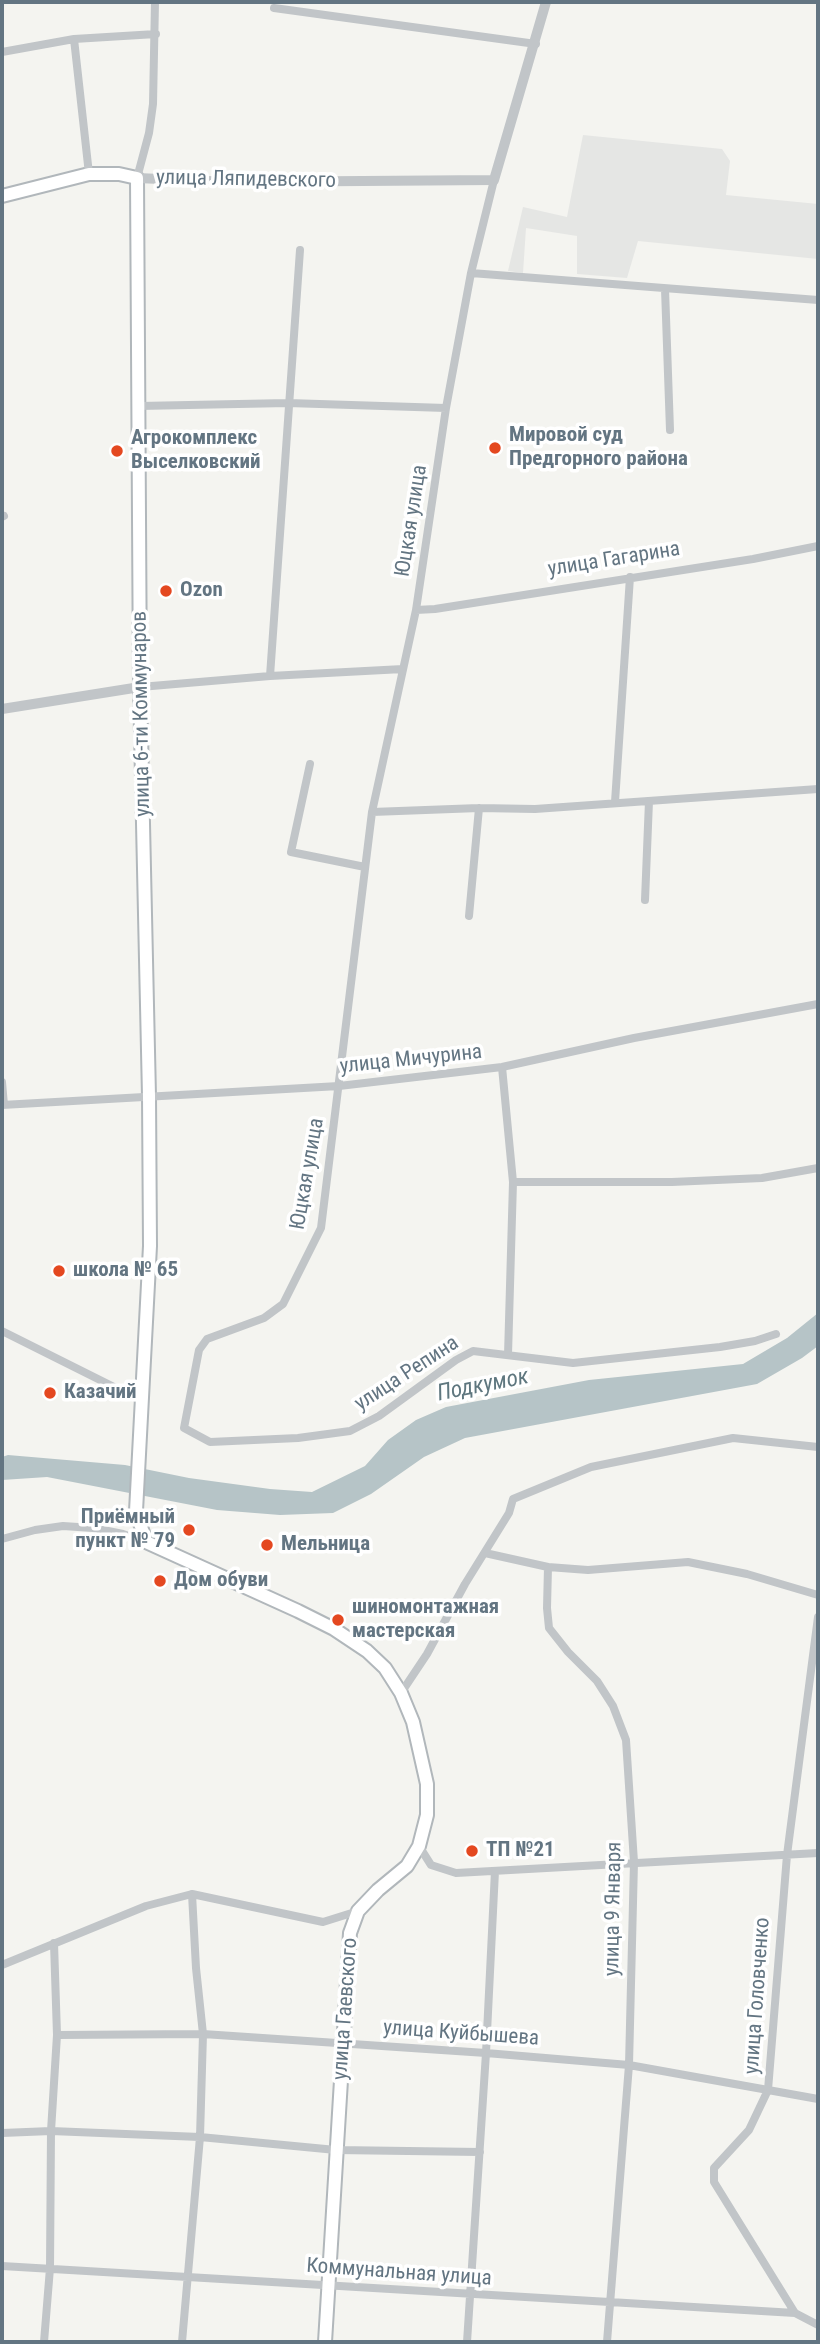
<!DOCTYPE html>
<meta charset="utf-8">
<style>
body{margin:0}
#map{position:relative;width:820px;height:2344px;overflow:hidden;background:#f4f4f0;font-family:"Roboto Condensed",sans-serif}
canvas{display:block}
.frame{position:absolute;inset:0;border:4px solid #637582;pointer-events:none}
</style>
<div id="map">
<canvas width="820" height="2344"></canvas>
<div class="frame"></div>
</div>
<script>
const context = document.querySelector('canvas').getContext('2d');
context.lineJoin = 'round';
function fill(path, color) {
  context.fillStyle = color;
  context.fill(path, 'evenodd');
}
function poly(rows) {
  const path = new Path2D();
  for (const r of rows) {
    path.moveTo(r[0], r[1]);
    for (let i = 2; i < r.length; i += 2) path.lineTo(r[i], r[i + 1]);
  }
  return path;
}
function strokePath(path, color, width, dash) {
  context.strokeStyle = color;
  context.lineWidth = width;
  context.lineCap = dash ? 'butt' : 'round';
  context.setLineDash(dash || []);
  context.stroke(path);
}
function write(font, color, halo, rows, align = 'center') {
  context.font = font + ' "Roboto Condensed",sans-serif';
  context.lineWidth = 7;
  context.setLineDash([]);
  context.textBaseline = 'middle';
  context.strokeStyle = halo;
  context.fillStyle = color;
  for (const [text, x, y, turn = 0] of rows) {
    context.save();
    context.translate(x, y);
    context.rotate((+turn || 0) * Math.PI / 180);
    context.textAlign = isNaN(turn) ? turn : align;
    if (halo) context.strokeText(text, 0, 0);
    context.fillText(text, 0, 0);
    context.restore();
  }
}
const built = poly([
 [583,135,722,149,730,161,726,195,818,204,818,259,638,241,627,278,577,274,577,236,526,228,523,273,508,271,523,207,567,217]
]);
const water = poly([
 [818,1313,818,1346,802,1358,757,1384,465,1438,424,1457,371,1494,333,1513,280,1515,217,1510,47,1477,2,1480,2,1457,8,1455,125,1465,189,1478,270,1489,312,1492,365,1466,388,1440,416,1420,446,1407,589,1380,743,1364,787,1338]
]);
const minor = poly([
 [274,8,536,44],
 [74,39,89,174],
 [2,52,74,39,156,34],
 [137,178,149,133,153,104,155,2],
 [494,180,471,273,446,408,416,610,372,812,321,1228,283,1304,264,1318,207,1339,199,1350,184,1428,210,1442,298,1438,350,1431,379,1416,456,1360,473,1351,573,1363,720,1347,755,1341,776,1334],
 [471,273,818,300],
 [665,289,670,430],
 [139,406,288,403,446,408],
 [2,517,4,516],
 [416,610,435,609,753,559,818,546],
 [270,676,300,250],
 [140,687,270,676,403,669],
 [310,764,291,852,365,867],
 [615,802,630,577],
 [372,812,479,808,535,809,818,789],
 [645,900,649,801],
 [469,916,479,808],
 [502,1067,513,1182,508,1355],
 [2,1082,4,1105],
 [2,1105,339,1086,502,1067,634,1038,818,1004],
 [513,1182,672,1182,762,1178,818,1168],
 [2,1331,142,1401],
 [2,1539,35,1530,63,1526,93,1528,123,1534,146,1542],
 [485,1553,548,1567,547,1608,549,1628,568,1652,597,1681,613,1706,626,1740,634,1862,629,2065,607,2342],
 [548,1567,588,1570,688,1562,747,1574,818,1595],
 [818,1617,787,1855,768,2090,749,2130,714,2168,714,2182,795,2313,818,2325],
 [401,1693,427,1654,465,1584,509,1513,513,1499,591,1467,733,1438,818,1447],
 [419,1846,431,1865,456,1873,818,1853],
 [2,1965,146,1906,192,1894,323,1922,358,1911],
 [57,2035,203,2034,486,2053,629,2065,818,2099],
 [2,2133,51,2131,200,2137,336,2150,480,2152],
 [2,2266,795,2313],
 [44,2342,50,2268,51,2131,57,2035,54,1943],
 [182,2342,200,2137,203,2034,196,1968,192,1894],
 [467,2342,486,2053,495,1871]
]);
const tertiary = poly([
 [137,178,231,182,494,180,546,2],
 [2,709,140,687]
]);
const secondary = poly([
 [2,196,89,174,119,174,137,178,140,687,149,1096,150,1246,136,1511,146,1542,298,1611,334,1629,367,1651,385,1668,401,1693,413,1722,427,1784,427,1815,419,1846,407,1866,378,1890,358,1911,350,1933,325,2342]
]);
const markers = [
 [495,448,7,"#e44820"],
 [117,451,7,"#e44820"],
 [166,591,7,"#e44820"],
 [59,1271,7,"#e44820"],
 [50,1393,7,"#e44820"],
 [189,1530,7,"#e44820"],
 [267,1545,7,"#e44820"],
 [160,1581,7,"#e44820"],
 [338,1620,7,"#e44820"],
 [472,1851,7,"#e44820"]
];
const streetNames = [
 ["улица Ляпидевского",246,180,1],
 ["Юцкая улица",412,521,-81],
 ["улица Гагарина",614,560,-9],
 ["улица 6-ти Коммунаров",142,714,-91],
 ["улица Мичурина",411,1060,-6],
 ["Юцкая улица",308,1174,-80],
 ["улица Репина",407,1374,-33],
 ["улица 9 Января",614,1909,-89],
 ["улица Головченко",758,1996,-86],
 ["улица Гаевского",346,2009,-86],
 ["улица Куйбышева",461,2034,4],
 ["Коммунальная улица",399,2273,4]
];
const poiNames = [
 ["Мировой суд",509,436],
 ["Предгорного района",509,460],
 ["Агрокомплекс",131,439],
 ["Выселковский",131,463],
 ["Ozon",180,591],
 ["школа № 65",73,1271],
 ["Казачий",64,1393],
 ["Приёмный",175,1518,"right"],
 ["пункт № 79",175,1542,"right"],
 ["Мельница",281,1545],
 ["Дом обуви",174,1581],
 ["шиномонтажная",352,1608],
 ["мастерская",352,1632],
 ["ТП №21",486,1851]
];
const waterNames = [
 ["Подкумок",483,1386,-11]
];
fill(built, '#e5e6e4');
fill(water, '#b6c4c7');
strokePath(secondary, '#b1b7bb', 16);
strokePath(minor, '#c1c5c8', 8);
strokePath(tertiary, '#c1c5c8', 10);
strokePath(secondary, '#fff', 12);
for (const [x, y, r, color] of markers) {
  const dot = new Path2D();
  dot.arc(x, y, r, 0, 2 * Math.PI);
  context.fillStyle = color;
  context.fill(dot);
  strokePath(dot, '#fff', 2.5);
}
write('21px', '#637582', '#fff', streetNames);
write('bold 21px', '#637582', '#fff', poiNames, 'left');
write('italic 23px', '#5f777f', '#fff', waterNames);
</script>
